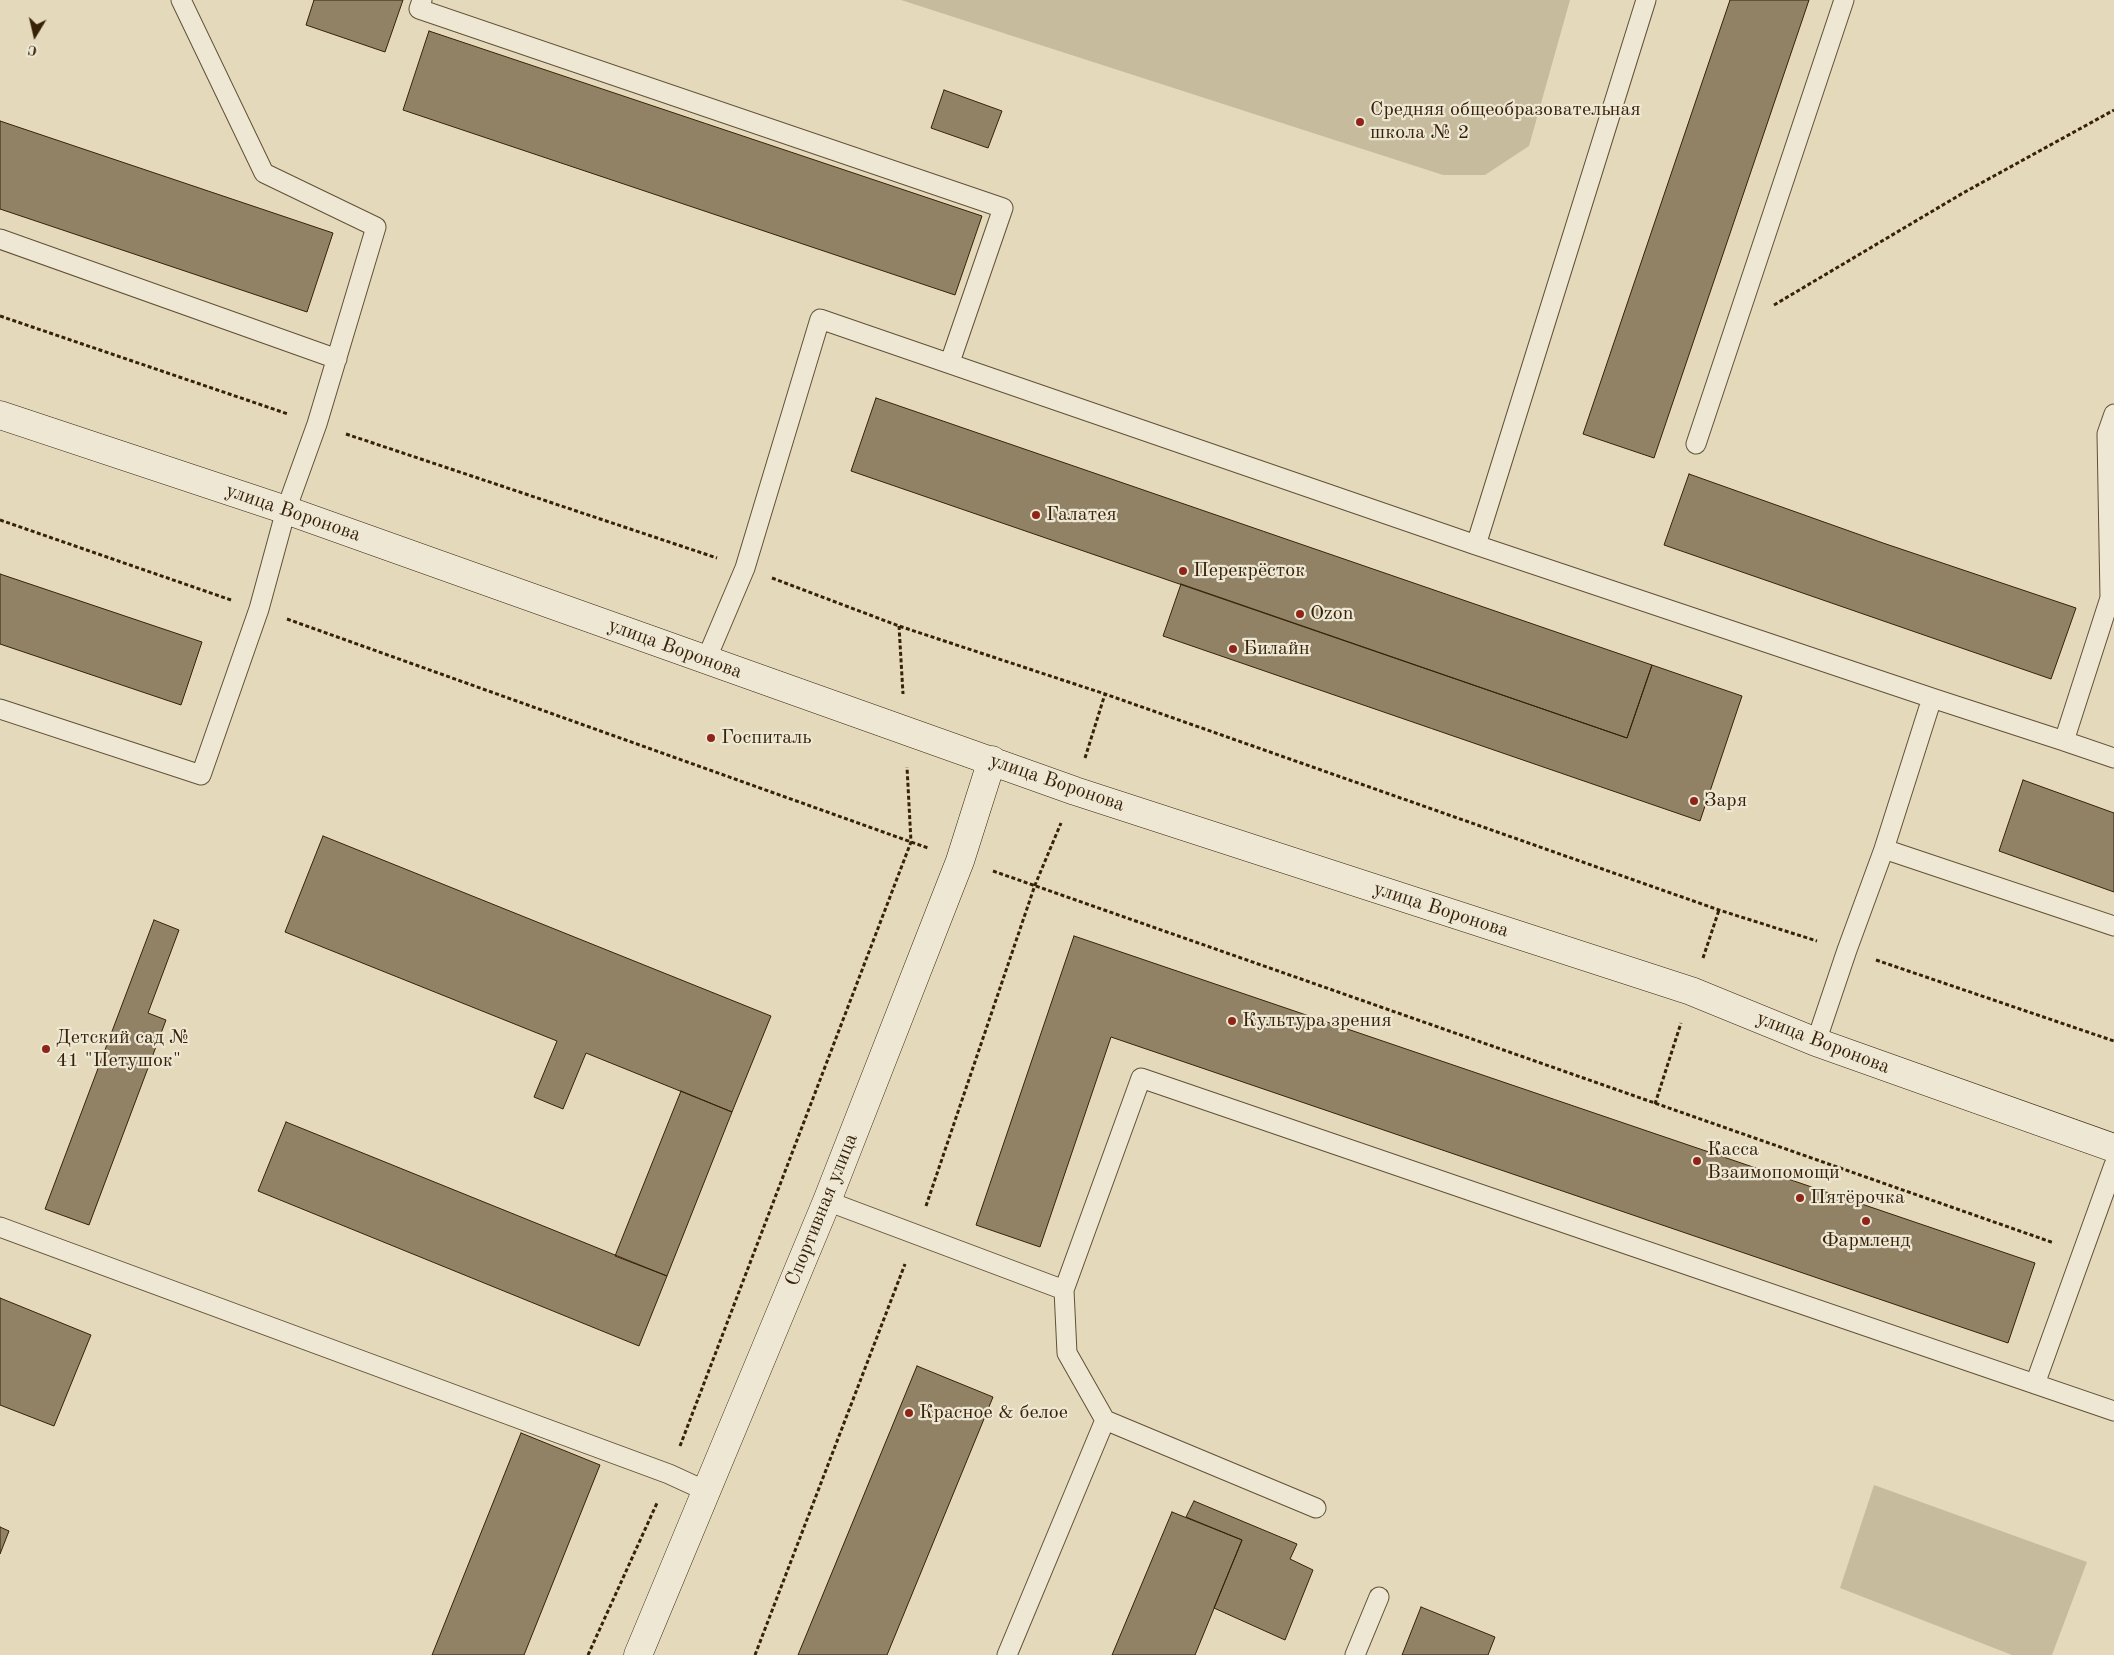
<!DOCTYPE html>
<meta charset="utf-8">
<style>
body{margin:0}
#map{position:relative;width:2114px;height:1655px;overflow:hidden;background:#e4dabb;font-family:"Old Standard TT",serif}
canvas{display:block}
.north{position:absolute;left:10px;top:10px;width:50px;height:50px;-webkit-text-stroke:4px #ede7d3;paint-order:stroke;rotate:189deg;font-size:14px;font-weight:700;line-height:20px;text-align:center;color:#372209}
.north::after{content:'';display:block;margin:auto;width:18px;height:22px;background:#372209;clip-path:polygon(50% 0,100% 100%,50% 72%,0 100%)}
</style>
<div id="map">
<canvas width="2114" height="1655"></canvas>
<div class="north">С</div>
</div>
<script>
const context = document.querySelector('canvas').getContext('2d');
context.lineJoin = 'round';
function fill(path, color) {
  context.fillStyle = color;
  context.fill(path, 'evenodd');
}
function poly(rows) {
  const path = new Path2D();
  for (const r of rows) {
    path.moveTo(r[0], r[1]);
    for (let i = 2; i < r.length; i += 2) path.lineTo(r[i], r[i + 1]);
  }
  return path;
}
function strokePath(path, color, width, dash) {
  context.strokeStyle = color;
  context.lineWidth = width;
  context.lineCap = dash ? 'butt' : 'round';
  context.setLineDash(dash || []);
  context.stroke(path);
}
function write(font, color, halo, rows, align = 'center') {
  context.font = font + ' "Old Standard TT",serif';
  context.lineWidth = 4.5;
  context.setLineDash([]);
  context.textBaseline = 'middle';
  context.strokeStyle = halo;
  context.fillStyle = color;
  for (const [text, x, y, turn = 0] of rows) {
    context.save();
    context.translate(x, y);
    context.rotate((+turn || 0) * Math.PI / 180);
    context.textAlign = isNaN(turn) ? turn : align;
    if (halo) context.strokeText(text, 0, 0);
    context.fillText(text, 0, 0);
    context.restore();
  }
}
const green = poly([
 [901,0,1570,0,1529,146,1485,175,1443,175],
 [1874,1485,2087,1562,2052,1655,2012,1655,1840,1588]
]);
const building = poly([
 [314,0,403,0,385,52,306,25,314,0],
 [1730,0,1809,0,1654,458,1583,434,1730,0],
 [429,31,982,216,955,295,403,110,429,31],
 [944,90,1002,111,988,148,931,128,944,90],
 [0,121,333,233,307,312,0,209,0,121],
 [876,398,1652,665,1627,738,851,471,876,398],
 [1689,474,1883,543,2076,608,2051,679,1664,545,1689,474],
 [0,574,202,642,181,705,0,644,0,574],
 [1181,584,1627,738,1652,665,1742,696,1700,821,1163,636,1181,584],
 [2023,780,2114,813,2114,892,1999,851,2023,780],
 [323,836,771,1016,732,1112,586,1053,563,1109,534,1097,557,1041,285,932,323,836],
 [154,920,179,930,148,1013,166,1020,89,1225,45,1209,154,920],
 [1074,936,2035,1263,2008,1343,1111,1037,1040,1247,976,1225,1074,936],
 [681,1091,732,1112,667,1276,615,1256,681,1091],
 [286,1122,667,1276,639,1346,258,1191,286,1122],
 [0,1298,91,1335,54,1426,0,1405,0,1298],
 [917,1366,993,1397,887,1655,798,1655,917,1366],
 [521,1433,600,1465,524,1655,432,1655,521,1433],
 [1194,1501,1297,1544,1290,1559,1313,1570,1285,1640,1214,1608,1242,1540,1186,1517,1194,1501],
 [1172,1512,1242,1540,1195,1655,1112,1655,1172,1512],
 [0,1527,9,1531,0,1554,0,1527],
 [1421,1607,1495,1637,1488,1655,1402,1655,1421,1607]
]);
const path = poly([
 [1774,305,1963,193,2114,110],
 [0,316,288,414],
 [346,434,717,558],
 [0,520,231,600],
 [772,578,899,626,1105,694,1719,910,1817,941],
 [287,619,928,848],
 [899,626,903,694],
 [1085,758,1105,694],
 [993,871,2054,1243],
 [1703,958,1719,910],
 [1876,960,2114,1041],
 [1655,1104,1681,1023],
 [926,1206,1035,885,1061,823],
 [680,1446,911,842,907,767],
 [588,1655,657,1503],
 [755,1655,905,1264]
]);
const lane = poly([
 [422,0,419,9,1003,208,950,362],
 [1646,0,1476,545,1932,698],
 [0,239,337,359],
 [1696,444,1844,0],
 [706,660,745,568,820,319,1476,545],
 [0,709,201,775,259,609,286,510,317,424,376,227,264,173,181,0],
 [2064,741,2114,758],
 [1884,849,2114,926],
 [1816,1042,1847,950,1884,849,1932,698,2064,741,2110,598,2107,434,2114,414],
 [827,1201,1064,1290,1141,1078,2114,1411],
 [0,1227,669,1474,706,1491],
 [2035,1384,2114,1165],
 [1105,1420,1316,1508],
 [1007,1655,1105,1420,1067,1353,1064,1290],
 [1355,1655,1379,1597]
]);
const secondary = poly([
 [0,415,286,510,1075,791,1691,991,1816,1042,2114,1148],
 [638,1655,827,1201,960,861,992,760]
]);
const markers = [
 [1360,122,5,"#8f2418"],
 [1036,515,5,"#8f2418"],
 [1183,571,5,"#8f2418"],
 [1300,614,5,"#8f2418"],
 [1233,649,5,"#8f2418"],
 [711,738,5,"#8f2418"],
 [1694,801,5,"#8f2418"],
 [1232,1021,5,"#8f2418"],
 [46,1049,5,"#8f2418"],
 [1697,1161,5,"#8f2418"],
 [1800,1198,5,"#8f2418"],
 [1866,1221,5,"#8f2418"],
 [909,1413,5,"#8f2418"]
];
const poiNames = [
 ["Средняя общеобразовательная",1370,110],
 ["школа № 2",1370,133],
 ["Галатея",1046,515],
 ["Перекрёсток",1193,571],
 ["Ozon",1310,614],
 ["Билайн",1243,649],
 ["Госпиталь",721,738],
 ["Заря",1704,801],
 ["Культура зрения",1242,1021],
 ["Детский сад №",56,1038],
 ["41 \"Петушок\"",56,1061],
 ["Касса",1707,1150],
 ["Взаимопомощи",1707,1173],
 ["Пятёрочка",1810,1198],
 ["Фармленд",1866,1241,"center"],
 ["Красное & белое",919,1413]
];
const streetNames = [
 ["улица Воронова",293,513,19],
 ["улица Воронова",675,649,20],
 ["улица Воронова",1057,783,19],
 ["улица Воронова",1441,910,18],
 ["улица Воронова",1823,1043,21],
 ["Спортивная улица",822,1210,-68]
];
fill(green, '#c7bb9d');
fill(building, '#918266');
strokePath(building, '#372209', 1);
strokePath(lane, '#625036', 21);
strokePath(secondary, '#372209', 29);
strokePath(path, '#372209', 3, [4, 2.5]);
strokePath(lane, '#ede7d3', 19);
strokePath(secondary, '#ede7d3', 28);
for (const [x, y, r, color] of markers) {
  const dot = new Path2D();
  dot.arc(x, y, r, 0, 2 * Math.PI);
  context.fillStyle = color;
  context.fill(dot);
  strokePath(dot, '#ede7d3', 2);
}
write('20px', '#372209', '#ede7d3', poiNames, 'left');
write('20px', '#372209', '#ede7d3', streetNames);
</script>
